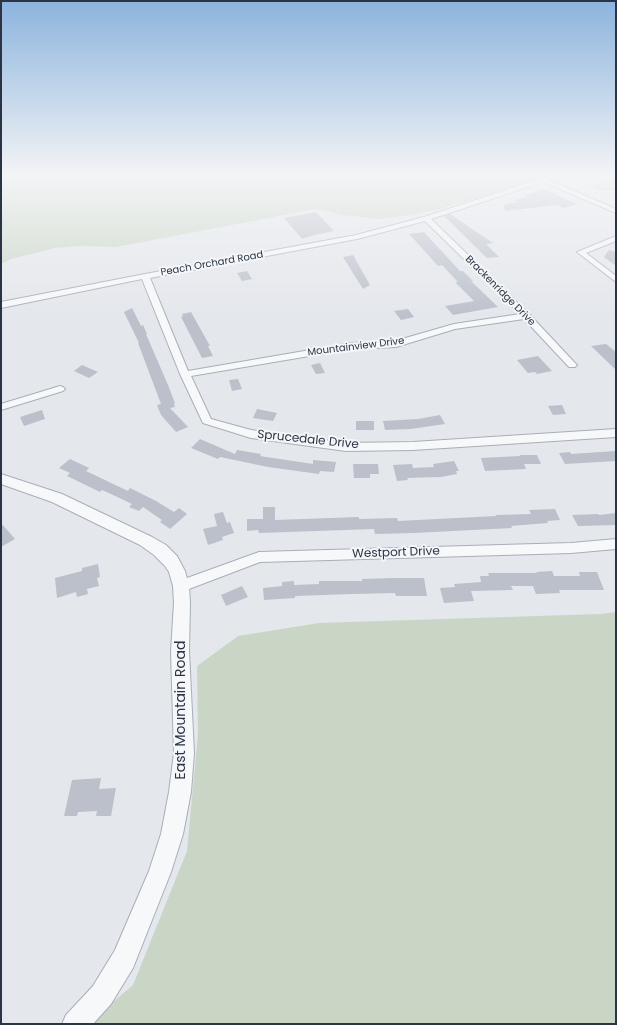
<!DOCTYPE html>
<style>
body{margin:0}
#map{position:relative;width:617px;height:1025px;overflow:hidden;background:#e4e7ec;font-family:Poppins,sans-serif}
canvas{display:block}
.frame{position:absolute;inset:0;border:2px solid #2b3445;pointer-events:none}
</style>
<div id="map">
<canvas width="617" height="1025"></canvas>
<div class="frame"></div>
</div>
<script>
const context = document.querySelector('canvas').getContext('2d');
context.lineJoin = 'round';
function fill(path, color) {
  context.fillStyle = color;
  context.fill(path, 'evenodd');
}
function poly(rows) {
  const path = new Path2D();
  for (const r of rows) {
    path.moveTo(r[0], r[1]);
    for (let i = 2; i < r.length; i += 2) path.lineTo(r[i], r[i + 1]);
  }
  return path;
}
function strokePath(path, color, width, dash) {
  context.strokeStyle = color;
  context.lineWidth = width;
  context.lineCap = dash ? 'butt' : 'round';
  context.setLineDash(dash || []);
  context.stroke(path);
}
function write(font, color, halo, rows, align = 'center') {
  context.font = font + ' Poppins,sans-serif';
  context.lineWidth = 4;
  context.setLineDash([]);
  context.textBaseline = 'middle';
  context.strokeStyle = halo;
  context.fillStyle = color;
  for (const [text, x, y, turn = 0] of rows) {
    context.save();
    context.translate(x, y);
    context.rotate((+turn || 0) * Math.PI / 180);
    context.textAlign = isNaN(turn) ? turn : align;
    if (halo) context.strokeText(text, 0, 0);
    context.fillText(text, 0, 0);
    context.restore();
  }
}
const green = poly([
 [1,175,546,175,534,181,440,209,416,214,381,219,343,215,316,209,116,247,79,246,55,248,11,259,1,264],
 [616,176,616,190,597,191,591,185],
 [616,612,616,1024,87,1024,133,985,187,851,198,734,197,666,238,636,319,623,600,614]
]);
const building = poly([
 [544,189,577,204,564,208,556,205,505,211,504,205,517,202,513,200,528,197,525,195],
 [316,212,334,231,314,235,302,239,284,218],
 [450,214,493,243,486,244,499,257,487,258,444,216],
 [424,232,460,271,463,271,473,281,471,281,498,307,453,315,445,306,474,301,455,282,458,282,442,265,438,266,409,234],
 [609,250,616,252,616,266,604,257],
 [353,255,370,285,363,289,343,257],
 [247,271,252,279,242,281,237,273],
 [132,308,141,326,143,325,147,334,146,334,168,385,175,403,174,404,175,407,170,408,188,427,176,432,161,415,157,405,161,404,138,343,139,343,124,312],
 [408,309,414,317,401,320,394,311],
 [191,312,210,346,208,346,213,356,202,358,181,317,183,316,182,314],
 [606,344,616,352,616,370,591,346],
 [538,356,552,371,537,374,535,372,528,373,517,360],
 [320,363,325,373,316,374,311,365],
 [82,365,98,372,89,378,74,371],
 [238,379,242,389,232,391,229,380],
 [562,405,566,414,553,415,548,406],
 [257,409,277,413,273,421,253,418],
 [42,410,45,419,24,426,20,417],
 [440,415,445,424,411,429,385,430,383,421,418,419],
 [356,421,374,421,374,430,356,430],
 [200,439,235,454,237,450,261,454,260,456,313,464,313,460,336,462,334,472,320,471,319,474,268,467,220,457,218,459,191,448],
 [616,451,616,461,565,464,559,453,570,452,571,454],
 [520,455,537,455,541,464,524,464,526,469,485,471,481,458,520,456,521,458],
 [70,459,89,468,86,471,128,491,130,488,156,501,174,512,179,508,187,514,170,529,160,522,162,520,143,507,139,511,129,507,132,504,111,494,102,490,100,492,67,476,70,473,59,468],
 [454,461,459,471,456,471,457,474,441,477,407,478,408,480,397,481,393,465,412,464,413,468,434,467,433,464],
 [353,464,378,464,379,474,370,474,370,478,354,478],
 [263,507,275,507,275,520,359,517,359,519,397,518,398,521,496,516,496,515,531,514,529,510,555,509,560,520,547,521,548,523,511,526,512,528,414,533,375,534,374,529,259,533,258,530,247,531,247,519,263,519],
 [223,512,227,523,230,522,234,533,222,537,223,540,208,545,203,529,217,526,214,514],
 [616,513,616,525,578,526,572,515,598,514,599,515],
 [1,523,15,539,1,547],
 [98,564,100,577,97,578,99,586,87,589,88,594,77,597,76,592,57,598,55,578,82,571,82,568],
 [552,571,554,576,580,576,579,572,597,572,604,590,559,590,560,593,536,594,533,586,511,586,513,590,471,591,474,601,444,603,440,588,455,587,454,584,481,582,480,576,489,576,488,573,537,573,536,572],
 [393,578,424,578,427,596,396,596,395,593,352,594,295,596,295,598,264,600,263,588,282,586,282,582,294,581,294,585,319,584,319,581,362,581,362,579],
 [242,586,248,597,226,606,221,595],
 [101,778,99,789,116,788,111,816,96,816,97,811,78,812,77,816,64,816,72,780]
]);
const minor = poly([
 [551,175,561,175,549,180,616,209,616,213,543,182,431,219,529,314,575,363,577,365,575,367,569,367,524,319,455,329,396,347,351,349,191,376,211,419,251,430,346,443,413,442,616,429,616,437,413,450,346,451,251,438,203,423,180,374,142,279,1,308,1,302,145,274,356,235,424,217,551,175],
 [425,221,520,314,454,324,395,341,351,343,188,371,150,278,357,239,425,221],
 [616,236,616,241,586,253,616,276,616,282,577,252,616,236],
 [60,386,63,387,65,389,63,391,1,410,1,404,60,386],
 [616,539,616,549,571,553,260,562,181,592,176,590,174,586,176,582,259,552,571,543,616,539]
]);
const tertiary = poly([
 [1,474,62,494,152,537,166,545,177,556,185,571,189,586,190,603,189,651,194,753,191,792,183,834,171,872,133,968,111,1004,93,1024,62,1024,66,1015,93,986,115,950,149,871,161,834,169,792,174,753,171,651,174,603,173,586,169,572,165,566,154,555,140,545,52,502,1,484,1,474]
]);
const farStreetnames = [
 ["Peach Orchard Road",212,264,-10],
 ["Brackenridge Drive",500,291,45],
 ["Mountainview Drive",356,347,-7]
];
const streetNames = [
 ["Sprucedale Drive",308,440,6],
 ["Westport Drive",396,553,-2]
];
const nearStreetnames = [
 ["East Mountain Road",181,710,-90]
];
fill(green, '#c9d6c5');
fill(building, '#bbc0ca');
strokePath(minor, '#a9aeb7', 2);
strokePath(tertiary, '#a9aeb7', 2);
fill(minor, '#f7f8fa');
fill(tertiary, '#f7f8fa');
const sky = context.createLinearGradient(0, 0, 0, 319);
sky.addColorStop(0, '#8bb4dd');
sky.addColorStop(0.55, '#f3f4f6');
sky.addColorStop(1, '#f3f4f600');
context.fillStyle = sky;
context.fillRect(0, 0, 617, 319);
write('10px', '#2b3445', '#f4f6f9', farStreetnames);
write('12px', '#2b3445', '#f4f6f9', streetNames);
write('14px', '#2b3445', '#f4f6f9', nearStreetnames);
</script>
